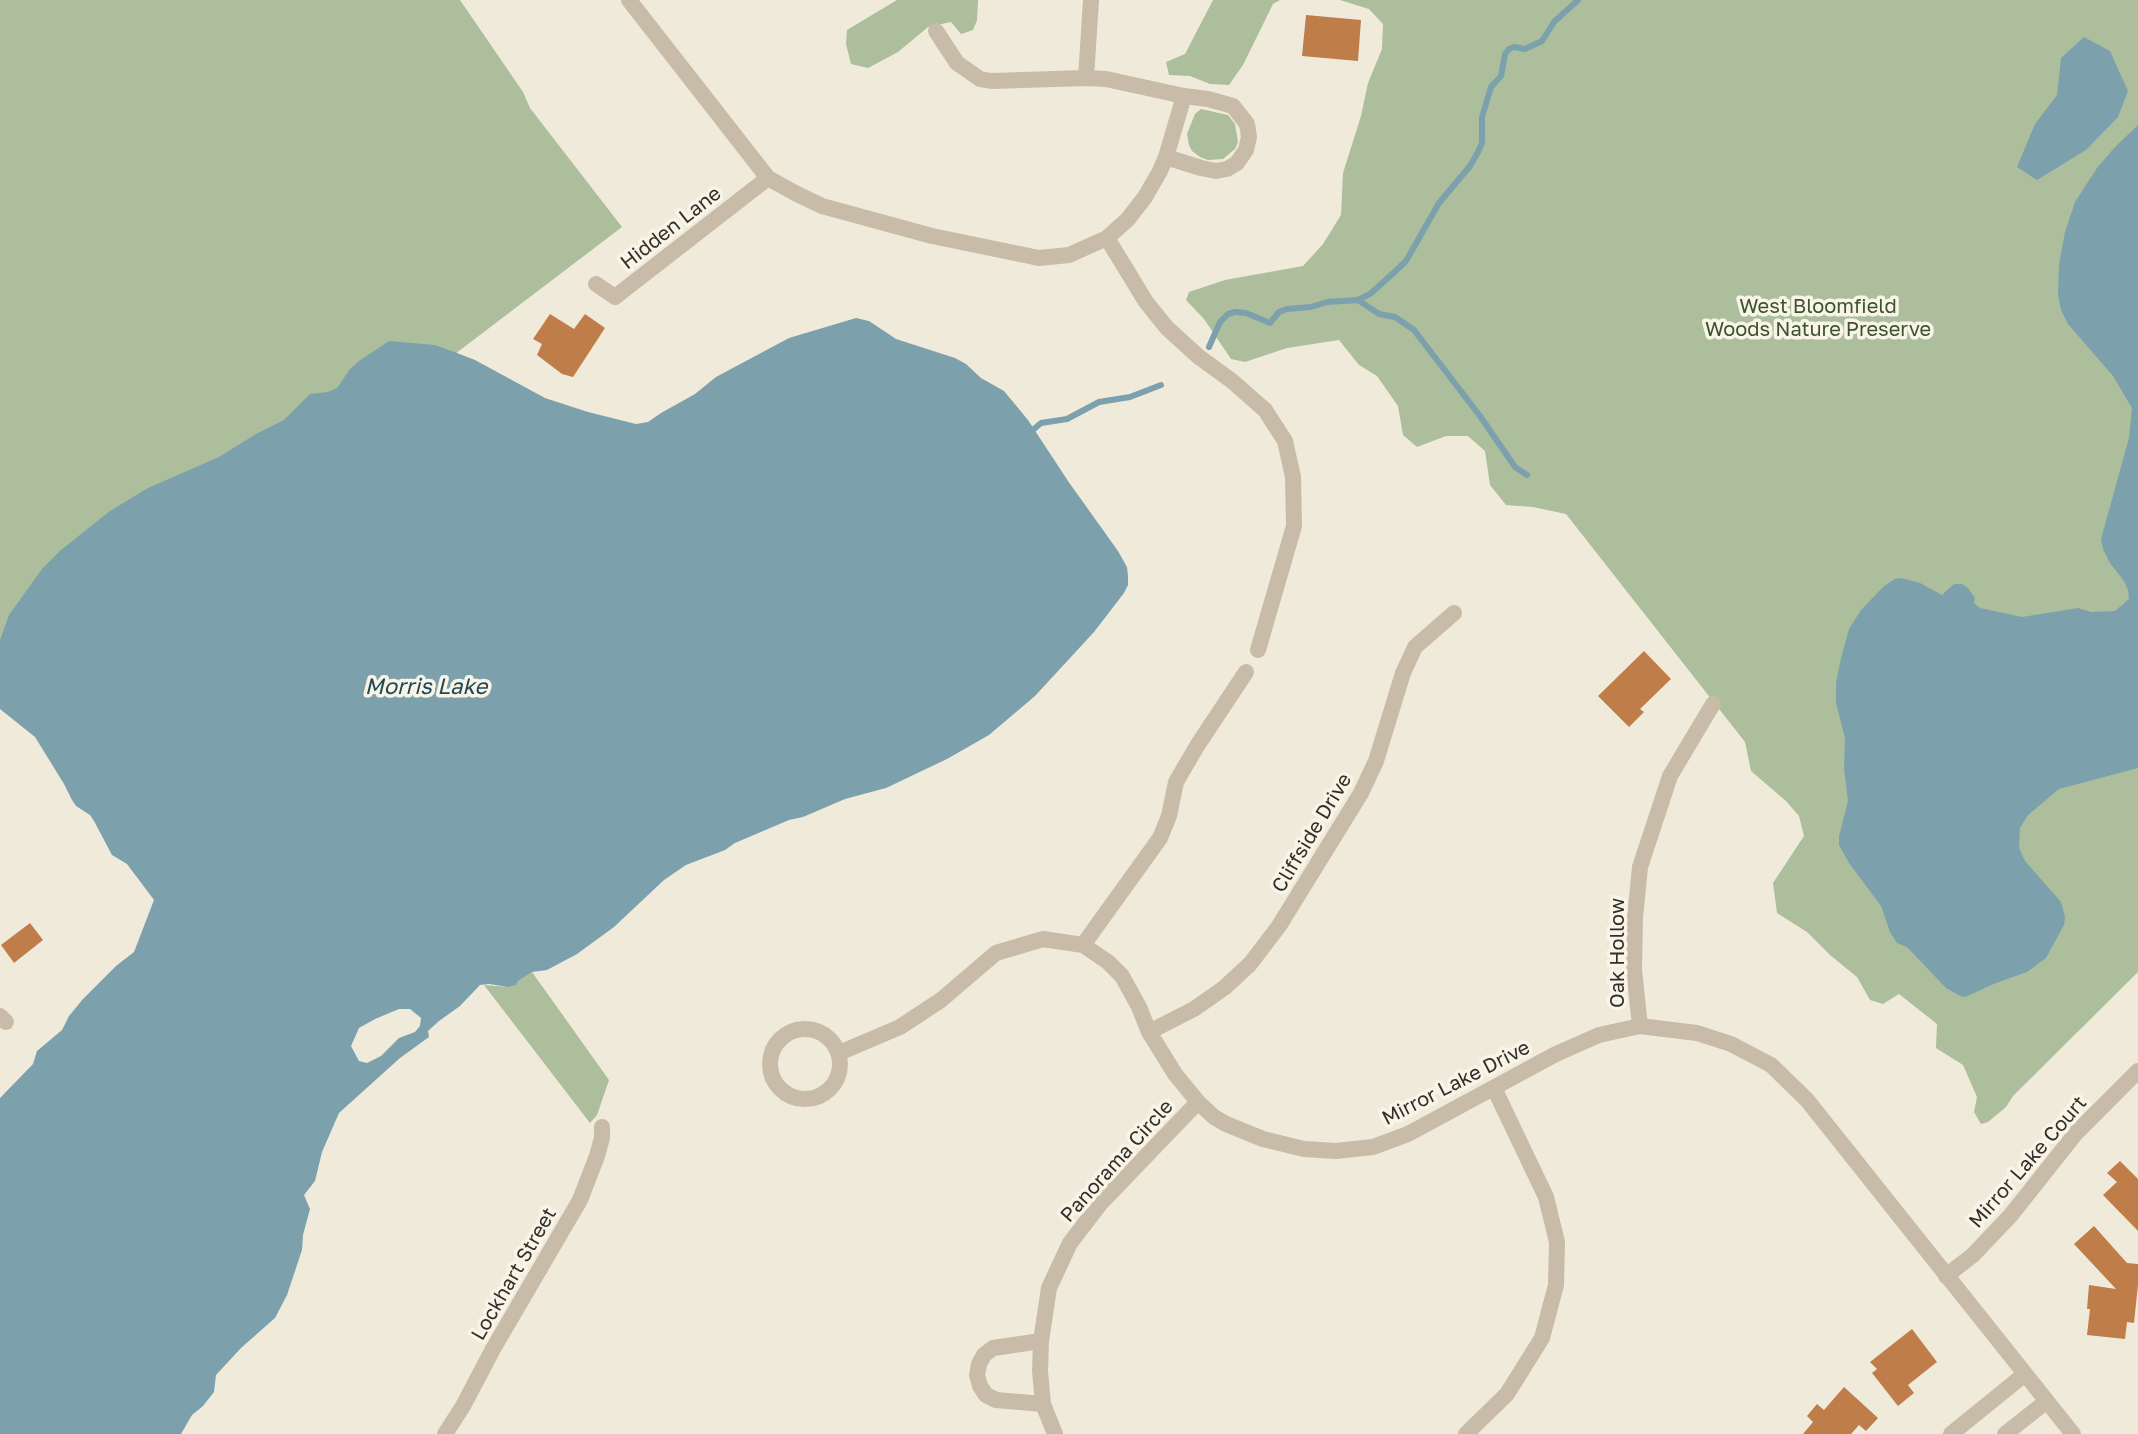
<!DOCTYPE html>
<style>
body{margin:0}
canvas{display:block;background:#f0eadb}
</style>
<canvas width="2138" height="1434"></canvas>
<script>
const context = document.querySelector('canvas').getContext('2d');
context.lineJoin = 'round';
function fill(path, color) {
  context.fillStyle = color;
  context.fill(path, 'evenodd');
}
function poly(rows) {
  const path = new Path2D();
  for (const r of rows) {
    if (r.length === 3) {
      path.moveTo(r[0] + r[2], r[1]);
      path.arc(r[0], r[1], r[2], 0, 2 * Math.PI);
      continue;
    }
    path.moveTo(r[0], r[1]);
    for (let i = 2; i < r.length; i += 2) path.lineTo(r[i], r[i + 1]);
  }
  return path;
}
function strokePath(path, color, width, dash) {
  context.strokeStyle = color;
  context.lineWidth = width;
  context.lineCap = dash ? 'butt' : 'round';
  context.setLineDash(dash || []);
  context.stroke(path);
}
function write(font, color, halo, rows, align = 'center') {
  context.font = font + ' "Golos Text",sans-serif';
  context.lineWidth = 7;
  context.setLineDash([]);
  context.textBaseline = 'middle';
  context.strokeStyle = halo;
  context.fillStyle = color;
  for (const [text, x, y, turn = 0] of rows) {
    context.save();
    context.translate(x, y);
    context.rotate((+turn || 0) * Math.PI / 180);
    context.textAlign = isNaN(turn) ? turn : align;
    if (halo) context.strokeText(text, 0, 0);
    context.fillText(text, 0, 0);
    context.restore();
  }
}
const green = poly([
 [0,0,460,0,523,92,530,108,622,227,180,563,0,704],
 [897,0,978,0,977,20,973,30,961,34,951,22,928,27,898,52,868,68,851,64,846,44,847,30],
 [1213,0,1280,0,1273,4,1243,65,1229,85,1210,84,1190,76,1169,75,1166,62,1185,54],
 [1340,0,2138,0,2138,972,2013,1096,2006,1107,1988,1122,1981,1124,1974,1112,1977,1097,1963,1065,1936,1048,1937,1024,1899,994,1883,1004,1870,1000,1857,977,1830,955,1807,932,1777,913,1773,883,1804,836,1799,816,1786,801,1751,771,1745,742,1566,514,1533,507,1506,505,1490,485,1485,451,1468,436,1446,436,1417,447,1403,435,1398,406,1377,376,1359,365,1339,340,1287,348,1245,362,1231,359,1204,319,1186,300,1189,292,1225,280,1303,266,1323,244,1341,215,1343,173,1361,116,1368,83,1382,49,1383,24,1369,9],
 [1201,109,1228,115,1235,124,1238,142,1235,149,1223,159,1208,160,1200,157,1192,151,1189,145,1187,134,1195,114],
 [532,972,609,1080,597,1115,590,1123,484,985,508,987]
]);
const water = poly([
 [2084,37,2110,51,2128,91,2118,117,2086,150,2037,180,2017,167,2035,124,2057,95,2061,58],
 [2138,125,2138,768,2059,789,2028,815,2020,828,2019,848,2025,861,2061,902,2065,917,2064,925,2046,958,2027,972,1996,983,1965,997,1960,996,1946,988,1907,947,1897,943,1890,932,1881,906,1849,863,1839,845,1839,836,1848,801,1844,768,1845,738,1836,703,1836,683,1841,658,1849,629,1861,610,1884,586,1895,579,1901,578,1920,583,1942,595,1954,584,1962,584,1968,588,1975,598,1974,603,1980,608,2022,617,2078,608,2091,612,2115,611,2129,599,2128,590,2124,581,2110,563,2103,549,2101,539,2129,438,2132,408,2113,376,2068,324,2061,310,2058,295,2059,264,2065,232,2075,202,2097,168,2115,147],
 [856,318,869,321,896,339,955,358,966,364,981,378,1004,391,1028,420,1068,481,1118,551,1127,567,1128,576,1128,585,1124,593,1094,632,1035,696,989,735,947,759,886,788,845,799,803,817,789,820,735,843,725,850,686,865,664,880,614,927,577,954,547,970,532,972,518,981,516,985,508,987,489,984,480,985,460,1006,439,1021,428,1031,429,1037,400,1058,339,1113,322,1152,315,1181,304,1195,310,1209,303,1235,302,1250,287,1295,275,1318,241,1348,216,1375,214,1392,203,1406,192,1415,181,1434,0,1434,0,1098,33,1064,37,1051,62,1030,69,1016,83,999,116,966,134,952,154,900,127,864,112,855,94,821,90,815,76,806,72,800,64,784,35,737,0,709,0,640,9,615,42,569,61,550,110,511,148,488,219,457,256,434,284,420,310,394,328,392,337,388,350,369,359,361,389,341,435,345,457,353,475,360,545,398,588,412,636,424,648,422,661,413,695,394,716,377,789,338],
 [399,1009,410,1009,421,1018,420,1026,415,1032,399,1038,381,1056,367,1063,359,1061,351,1046,359,1028,375,1019]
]);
const stream = poly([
 [1358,300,1379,314,1395,317,1414,330,1480,416,1515,467,1527,475],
 [1209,347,1220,322,1228,314,1235,312,1246,313,1270,323,1279,312,1287,309,1311,307,1327,302,1358,300,1370,294,1389,277,1406,261,1439,203,1470,166,1478,152,1482,143,1482,117,1491,87,1501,76,1505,54,1509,49,1514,47,1525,49,1542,41,1554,22,1578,0],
 [1034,429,1041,423,1067,419,1099,402,1130,397,1161,385]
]);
const building = poly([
 [1306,15,1361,20,1358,61,1302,56],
 [550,314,574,329,585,314,605,328,573,377,562,374,537,355,542,344,533,339],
 [1644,651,1671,679,1640,709,1644,712,1629,727,1598,696],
 [30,923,43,940,14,963,1,945],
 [2120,1161,2138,1179,2138,1231,2103,1195,2117,1182,2107,1173],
 [2094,1226,2127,1263,2138,1264,2138,1285,2134,1323,2127,1322,2125,1339,2087,1335,2090,1309,2087,1309,2089,1285,2116,1289,2074,1244],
 [1912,1329,1937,1362,1908,1385,1914,1393,1898,1406,1872,1373,1877,1369,1870,1362],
 [1844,1387,1878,1418,1866,1431,1859,1425,1851,1434,1803,1434,1813,1422,1807,1416,1817,1404,1824,1410]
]);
const minor = poly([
 [629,0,768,178,795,193,822,206,932,236,1039,258,1069,255,1107,238,1146,302,1167,328,1199,357,1232,381,1265,410,1285,441,1293,477,1294,526,1258,650],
 [936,31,957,63,980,79,991,81,1086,78,1106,79,1184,96,1166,157,1160,171,1145,197,1128,219,1107,238],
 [1086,78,1091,0],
 [1166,157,1201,168,1216,171,1227,169,1237,163,1246,150,1249,137,1247,124,1233,106,1208,99,1184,96],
 [596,284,615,297,768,178],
 [1246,672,1197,746,1176,782,1169,816,1160,838,1083,945,1108,962,1122,976,1139,1007,1149,1032,1175,1074,1198,1102,1214,1117,1226,1124,1263,1139,1304,1149,1336,1151,1373,1147,1408,1134,1556,1054,1599,1035,1640,1026,1697,1033,1731,1044,1771,1065,1807,1100,2073,1434],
 [0,1016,6,1022],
 [1640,1026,1634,970,1635,918,1640,867,1670,776,1713,704],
 [805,1064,35],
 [1149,1032,1194,1009,1224,988,1250,964,1279,926,1361,793,1376,761,1403,673,1415,647,1454,613],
 [839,1053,900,1027,941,1000,996,953,1043,939,1083,945],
 [1946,1276,1973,1255,2011,1215,2076,1133,2138,1071],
 [1041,1341,993,1348,984,1355,979,1364,977,1375,980,1386,986,1395,996,1400,1043,1404],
 [445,1434,463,1406,493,1349,580,1200,597,1156,602,1138,602,1127],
 [1055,1434,1043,1404,1040,1371,1041,1341,1049,1288,1070,1243,1100,1204,1198,1102],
 [1466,1434,1507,1394,1542,1338,1556,1285,1557,1242,1546,1197,1494,1088],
 [1951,1434,2025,1374],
 [2005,1434,2047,1401]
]);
const streetNames = [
 ["Hidden Lane",671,228,-38],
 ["Cliffside Drive",1312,833,-59],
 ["Oak Hollow",1618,953,-90],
 ["Mirror Lake Drive",1456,1083,-27],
 ["Panorama Circle",1117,1161,-48],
 ["Mirror Lake Court",2028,1162,-49],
 ["Lockhart Street",514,1274,-60]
];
const parkNames = [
 ["West Bloomfield",1818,307],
 ["Woods Nature Preserve",1818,330]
];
const waterNames = [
 ["Morris Lake",426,687]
];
fill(green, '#acbe9c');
fill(water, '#7ca1ac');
strokePath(stream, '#7ca1ac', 6);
fill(building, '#bf7d4a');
strokePath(minor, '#c8bca8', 16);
write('20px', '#352e28', '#f8f4e7', streetNames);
write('20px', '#3d522d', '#f8f4e7', parkNames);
write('italic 22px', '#204754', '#f8f4e7', waterNames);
</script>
